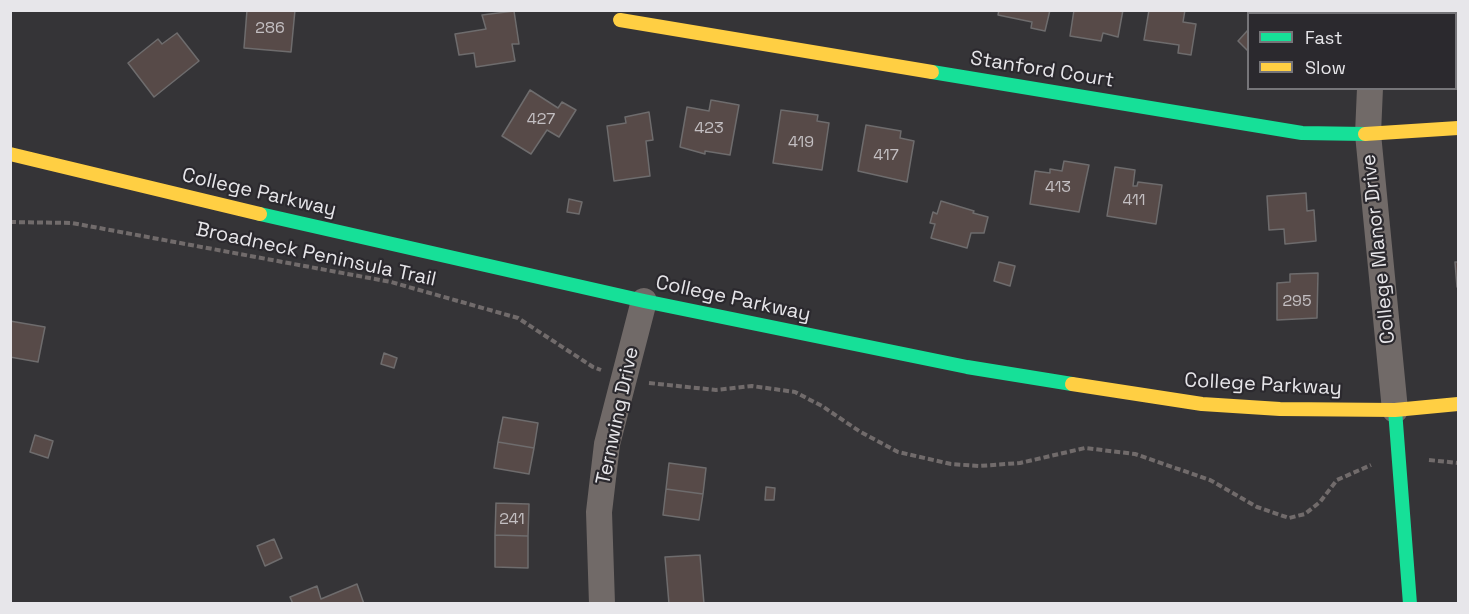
<!DOCTYPE html>
<style>
body{margin:0}
#map{position:relative;width:1469px;height:614px;overflow:hidden;background:#353437;font-family:"Space Grotesk",sans-serif}
canvas{display:block}
.frame{position:absolute;inset:0;border:12px solid #e7e6ea;pointer-events:none}
.legend{position:absolute;left:1247px;top:12px;width:210px;height:78px;box-sizing:border-box;background:#2b292e;border:2px solid #767579;margin:0;padding:8px 10px;list-style:none;font-size:18px;color:#e7e6ea}
.legend li{display:flex;align-items:center;gap:12px;height:30px}
.legend b{width:30px;border:2px solid #767579}
</style>
<div id="map">
<canvas width="1469" height="614"></canvas>
<div class="frame"></div>
<ul class="legend">
<li><b style="height:8px;background:#16e098"></b>Fast</li>
<li><b style="height:8px;background:#ffcf43"></b>Slow</li>
</ul>
</div>
<script>
const context = document.querySelector('canvas').getContext('2d');
context.lineJoin = 'round';
function fill(path, color) {
  context.fillStyle = color;
  context.fill(path, 'evenodd');
}
function poly(rows) {
  const path = new Path2D();
  for (const r of rows) {
    path.moveTo(r[0], r[1]);
    for (let i = 2; i < r.length; i += 2) path.lineTo(r[i], r[i + 1]);
  }
  return path;
}
function strokePath(path, color, width, dash) {
  context.strokeStyle = color;
  context.lineWidth = width;
  context.lineCap = dash ? 'butt' : 'round';
  context.setLineDash(dash || []);
  context.stroke(path);
}
function write(font, color, halo, rows, align = 'center') {
  context.font = font + ' "Space Grotesk",sans-serif';
  context.lineWidth = 4.5;
  context.setLineDash([]);
  context.textBaseline = 'middle';
  context.strokeStyle = halo;
  context.fillStyle = color;
  for (const [text, x, y, turn = 0] of rows) {
    context.save();
    context.translate(x, y);
    context.rotate((+turn || 0) * Math.PI / 180);
    context.textAlign = isNaN(turn) ? turn : align;
    if (halo) context.strokeText(text, 0, 0);
    context.fillText(text, 0, 0);
    context.restore();
  }
}
const building = poly([
 [247,10,295,10,291,52,244,48,247,10],
 [999,10,1050,10,1045,31,1031,28,1032,22,998,15,999,10],
 [1074,10,1123,10,1118,37,1103,33,1101,41,1070,36,1074,10],
 [1149,10,1185,10,1183,22,1196,24,1191,55,1178,53,1179,45,1144,40,1149,10],
 [514,11,519,44,512,44,515,61,476,67,474,53,459,55,455,34,486,29,482,15,514,11],
 [1458,18,1458,45,1456,42,1456,20,1458,18],
 [1248,30,1248,51,1238,41,1248,30],
 [177,33,199,61,154,97,128,63,158,39,162,44,177,33],
 [530,90,558,108,562,102,576,110,559,137,547,130,531,154,502,136,530,90],
 [711,100,739,105,730,155,705,151,705,154,680,147,687,107,709,111,711,100],
 [781,110,818,115,817,121,829,123,822,170,773,163,781,110],
 [649,112,653,140,646,141,650,176,614,181,607,126,626,123,625,117,649,112],
 [866,125,901,131,900,138,914,141,907,182,858,171,866,125],
 [1064,161,1089,165,1079,212,1030,204,1035,171,1050,173,1050,169,1062,171,1064,161],
 [1115,167,1135,170,1133,186,1137,186,1138,182,1162,185,1156,224,1107,216,1115,167],
 [1306,193,1307,211,1314,210,1316,241,1285,244,1284,229,1269,230,1267,196,1306,193],
 [569,199,582,202,579,214,567,212,569,199],
 [941,201,974,211,973,213,988,217,984,233,971,233,967,248,931,238,935,224,930,223,933,212,937,214,941,201],
 [999,262,1015,266,1010,286,994,281,999,262],
 [1455,262,1458,262,1458,287,1457,287,1455,262],
 [1318,273,1317,318,1277,320,1277,283,1290,282,1290,274,1318,273],
 [10,321,45,327,38,362,10,357,10,321],
 [384,353,397,358,394,368,381,364,384,353],
 [503,417,538,423,534,448,498,442,503,417],
 [35,435,53,441,48,458,30,452,35,435],
 [498,442,534,448,529,474,494,468,498,442],
 [669,463,706,468,703,494,666,489,669,463],
 [766,487,775,488,774,500,765,500,766,487],
 [666,489,703,494,699,520,663,515,666,489],
 [496,503,529,504,528,536,495,535,496,503],
 [495,535,528,536,528,568,495,567,495,535],
 [274,539,282,558,265,566,257,546,274,539],
 [700,555,704,604,669,604,665,557,700,555],
 [357,584,364,604,293,604,290,597,317,586,321,599,357,584]
]);
const path = poly([
 [10,222,72,223,391,282,518,318,593,367,601,370],
 [649,383,716,390,752,386,795,392,822,406,859,431,898,452,951,464,979,466,1020,463,1085,448,1135,454,1210,480,1257,507,1289,518,1305,514,1320,502,1337,480,1371,465],
 [1429,460,1458,463]
]);
const street = poly([
 [1374,14,1374,10],
 [1370,88,1368,134,1395,410],
 [602,604,599,512,607,444,644,301]
]);
const fast = poly([
 [932,72,1302,133,1365,134],
 [260,214,644,301,967,367,1072,384],
 [1395,410,1410,604]
]);
const slow = poly([
 [620,20,932,72],
 [1365,134,1458,128],
 [10,154,260,214],
 [1072,384,1202,404,1280,409,1395,410,1458,404]
]);
const numberNames = [
 ["286",270,29],
 ["427",541,120],
 ["423",709,129],
 ["419",801,143],
 ["417",886,156],
 ["413",1058,188],
 ["411",1134,201],
 ["295",1297,302],
 ["241",512,520]
];
const streetNames = [
 ["Stanford Court",1042,70,9],
 ["College Parkway",259,193,13],
 ["College Manor Drive",1379,249,-96],
 ["Broadneck Peninsula Trail",316,255,12],
 ["College Parkway",733,299,12],
 ["College Parkway",1263,385,3],
 ["Ternwing Drive",618,416,-78]
];
fill(building, '#574a48');
strokePath(building, '#6e6c6d', 1.5);
strokePath(path, '#716b6b', 4, [6, 3]);
strokePath(street, '#716a68', 26);
strokePath(fast, '#16e098', 14);
strokePath(slow, '#ffcf43', 14);
write('16px', '#c3bfc2', null, numberNames);
write('20px', '#e7e6ea', '#2b292e', streetNames);
</script>
